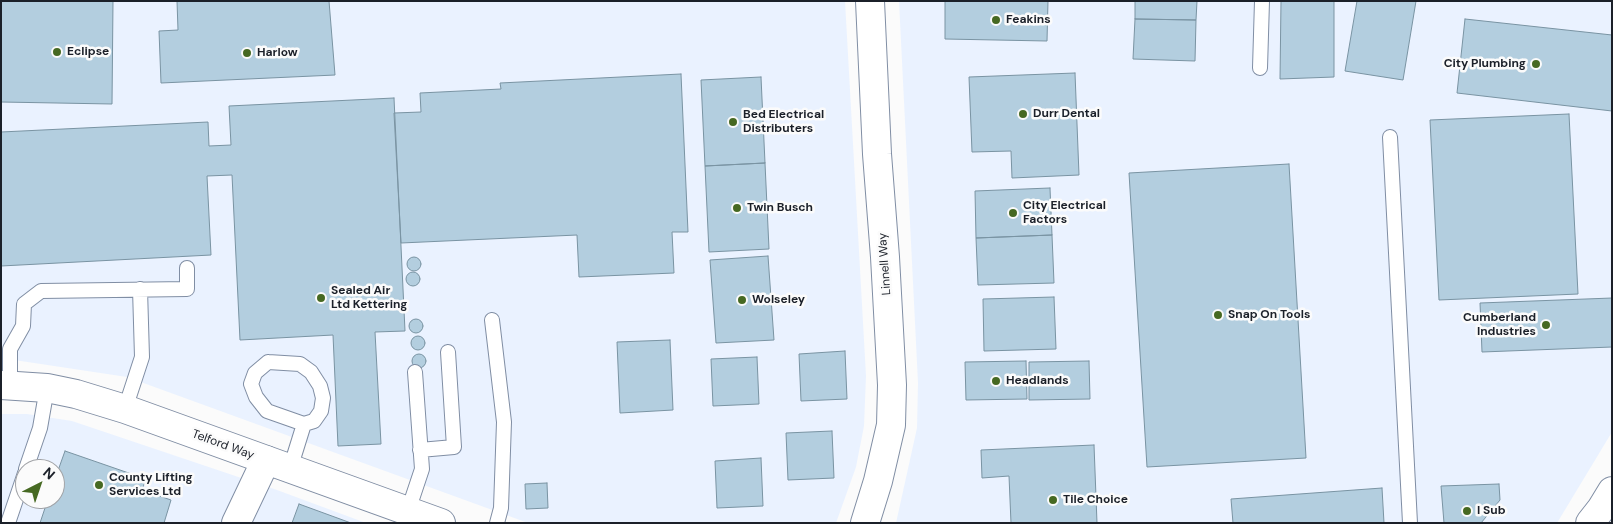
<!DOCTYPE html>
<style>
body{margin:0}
#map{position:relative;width:1613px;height:524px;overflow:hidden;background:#fbfbfb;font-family:"DM Sans",sans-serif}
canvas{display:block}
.frame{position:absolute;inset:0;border:2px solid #1b2029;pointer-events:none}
.north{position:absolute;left:15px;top:459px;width:50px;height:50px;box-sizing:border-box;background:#fbfbfb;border:1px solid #a1a3a7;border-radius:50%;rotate:41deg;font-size:14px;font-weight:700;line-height:20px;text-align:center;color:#1b2029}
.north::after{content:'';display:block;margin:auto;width:18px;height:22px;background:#466922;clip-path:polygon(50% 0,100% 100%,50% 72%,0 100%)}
</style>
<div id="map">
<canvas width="1613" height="524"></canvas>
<div class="frame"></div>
<div class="north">N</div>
</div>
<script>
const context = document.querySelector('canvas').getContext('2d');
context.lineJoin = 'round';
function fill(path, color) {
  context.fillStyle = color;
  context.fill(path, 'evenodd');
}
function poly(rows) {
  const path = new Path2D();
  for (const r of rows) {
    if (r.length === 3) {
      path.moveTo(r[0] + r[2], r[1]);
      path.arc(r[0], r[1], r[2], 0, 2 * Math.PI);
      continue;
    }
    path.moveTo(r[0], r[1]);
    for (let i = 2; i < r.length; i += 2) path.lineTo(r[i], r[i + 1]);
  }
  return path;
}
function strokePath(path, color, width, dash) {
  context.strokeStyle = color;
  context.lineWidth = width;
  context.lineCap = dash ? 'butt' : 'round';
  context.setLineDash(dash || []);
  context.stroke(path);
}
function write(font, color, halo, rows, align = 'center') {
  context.font = font + ' "DM Sans",sans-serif';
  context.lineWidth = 5;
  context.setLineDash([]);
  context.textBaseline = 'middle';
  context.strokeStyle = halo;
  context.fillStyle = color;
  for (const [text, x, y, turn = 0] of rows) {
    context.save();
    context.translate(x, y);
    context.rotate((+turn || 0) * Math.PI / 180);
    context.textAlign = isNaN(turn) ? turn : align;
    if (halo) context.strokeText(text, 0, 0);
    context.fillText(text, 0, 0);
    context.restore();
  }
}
const built = poly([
 [1,1,845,1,866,376,864,426,856,467,836,523,528,523,127,377,1,358],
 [899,1,1612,1,1612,432,1557,523,896,523,917,428,918,383],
 [1,414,27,414,72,421,277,490,366,523,1,523],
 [25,469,55,469,55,499,25,499]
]);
const building = poly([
 [1,1,113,1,112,104,1,102,1,1],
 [177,1,329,1,335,75,161,83,159,31,178,30,177,1],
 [945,1,1048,1,1047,41,945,39,945,1],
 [1135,1,1197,1,1196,20,1135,19,1135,1],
 [1281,1,1334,1,1334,77,1280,79,1281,1],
 [1357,1,1416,1,1403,80,1345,71,1357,1],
 [1135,19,1196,20,1195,61,1133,59,1135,19],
 [1465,19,1612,35,1612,111,1457,93,1465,19],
 [1075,73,1079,175,1012,178,1011,151,972,152,969,77,1075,73],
 [681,74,688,232,672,232,674,273,579,277,577,235,401,243,394,113,421,112,420,93,501,89,500,83,681,74],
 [761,77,765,163,705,166,701,80,761,77],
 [394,98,405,331,375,332,381,444,338,446,333,335,240,340,232,175,207,176,211,255,1,266,1,132,208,122,209,146,231,145,229,106,394,98],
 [1569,114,1578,294,1439,300,1430,120,1569,114],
 [765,163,769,249,709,252,705,166,765,163],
 [1289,164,1306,458,1147,467,1129,173,1289,164],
 [1050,188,1052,235,976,238,975,191,1050,188],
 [1052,235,1054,283,978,285,976,238,1052,235],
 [768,256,774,340,716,343,710,260,768,256],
 [414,264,7],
 [413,279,7],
 [1054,297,1056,349,984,351,983,299,1054,297],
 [1612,298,1612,347,1482,352,1480,303,1612,298],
 [416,326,7],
 [418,343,7],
 [670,340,673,410,620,413,617,342,670,340],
 [845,351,847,399,801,401,799,354,845,351],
 [419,361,7],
 [757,357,759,404,713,406,711,359,757,357],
 [1026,361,1027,399,966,400,965,362,1026,361],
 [1089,361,1090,399,1029,400,1029,362,1089,361],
 [832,431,834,478,788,480,786,433,832,431],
 [1094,445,1097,523,1011,523,1009,476,982,478,981,450,1094,445],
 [65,451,146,479,142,490,171,500,164,523,40,523,48,499,55,499,55,479,65,451],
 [761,458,763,506,717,508,715,461,761,458],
 [547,483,548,508,526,509,525,484,547,483],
 [1499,484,1500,500,1481,523,1444,523,1441,486,1499,484],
 [1382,488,1384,523,1233,523,1231,499,1382,488],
 [299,504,351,523,292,523,299,504]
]);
const service = poly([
 [1260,68,1262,1],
 [1390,137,1410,523],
 [492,320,504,422,501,508,497,523],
 [268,362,300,364,311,372,320,386,323,398,321,411,314,421,304,424,267,411,256,397,251,384,255,373,268,362],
 [10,384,10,349,23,326,24,304,41,291,187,289,187,268],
 [125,409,142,357,140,289],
 [420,450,454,447,448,352],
 [26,469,40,428,47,388],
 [290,469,304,424],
 [408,511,422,469,415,372],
 [8,523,25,473]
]);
const minor = poly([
 [236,523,266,460],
 [865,523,878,481,891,425,892,385,885,257,877,154,870,1]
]);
const tertiary = poly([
 [1,385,47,388,76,394,125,409,441,523],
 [1590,523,1601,509,1612,491]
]);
const markers = [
 [996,20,5,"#466922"],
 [57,52,5,"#466922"],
 [247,53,5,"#466922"],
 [1536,64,5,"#466922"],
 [1023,114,5,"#466922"],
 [733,122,5,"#466922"],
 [737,208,5,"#466922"],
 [1013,213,5,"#466922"],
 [321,298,5,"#466922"],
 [742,300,5,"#466922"],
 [1218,315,5,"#466922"],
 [1546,325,5,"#466922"],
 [996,381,5,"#466922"],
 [99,485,5,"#466922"],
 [1053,500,5,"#466922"],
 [1467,511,5,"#466922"]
];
const poiNames = [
 ["Feakins",1006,20],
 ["Eclipse",67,52],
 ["Harlow",257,53],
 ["City Plumbing",1526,64,"right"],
 ["Durr Dental",1033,114],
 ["Bed Electrical",743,115],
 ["Distributers",743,129],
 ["City Electrical",1023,206],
 ["Factors",1023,220],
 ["Twin Busch",747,208],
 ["Sealed Air",331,291],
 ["Ltd Kettering",331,305],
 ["Wolseley",752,300],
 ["Snap On Tools",1228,315],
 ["Cumberland",1536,318,"right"],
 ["Industries",1536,332,"right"],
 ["Headlands",1006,381],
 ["County Lifting",109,478],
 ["Services Ltd",109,492],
 ["Tile Choice",1063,500],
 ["I Sub",1477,511]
];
const streetNames = [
 ["Linnell Way",885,264,-94],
 ["Telford Way",223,445,20]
];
fill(built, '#eaf2ff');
fill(building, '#b3cedf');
strokePath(building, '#7a94a3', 1);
strokePath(service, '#808ea4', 16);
strokePath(minor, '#808ea4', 30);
strokePath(tertiary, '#808ea4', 30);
strokePath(service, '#fff', 14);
strokePath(minor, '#fff', 28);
strokePath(tertiary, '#fff', 28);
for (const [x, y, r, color] of markers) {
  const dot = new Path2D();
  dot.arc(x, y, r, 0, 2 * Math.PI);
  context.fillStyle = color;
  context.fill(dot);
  strokePath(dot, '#fbfbfb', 2);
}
write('bold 12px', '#1b2029', '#fbfbfb', poiNames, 'left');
write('12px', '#1b2029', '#fbfbfb', streetNames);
</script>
